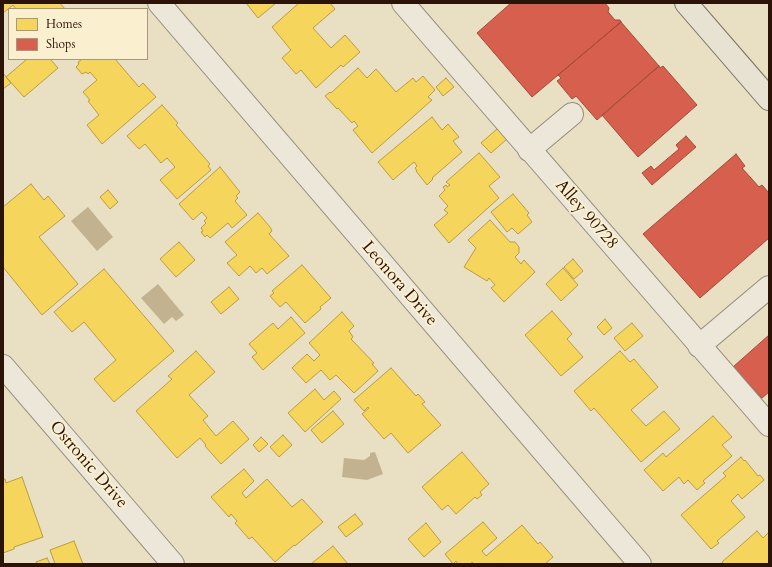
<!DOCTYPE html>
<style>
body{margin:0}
#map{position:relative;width:772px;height:567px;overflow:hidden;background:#e9dfc2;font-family:Cardo,serif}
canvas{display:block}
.frame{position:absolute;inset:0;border:4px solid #2b1308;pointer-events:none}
.legend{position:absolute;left:8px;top:8px;width:140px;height:52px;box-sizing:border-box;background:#faefce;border:1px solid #a7977f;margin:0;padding:5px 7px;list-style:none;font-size:12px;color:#2b1308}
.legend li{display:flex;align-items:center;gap:8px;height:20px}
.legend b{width:20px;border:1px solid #a7977f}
</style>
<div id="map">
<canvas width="772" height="567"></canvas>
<div class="frame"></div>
<ul class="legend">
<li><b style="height:11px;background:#f6d55c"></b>Homes</li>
<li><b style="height:11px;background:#d6604d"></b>Shops</li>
</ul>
</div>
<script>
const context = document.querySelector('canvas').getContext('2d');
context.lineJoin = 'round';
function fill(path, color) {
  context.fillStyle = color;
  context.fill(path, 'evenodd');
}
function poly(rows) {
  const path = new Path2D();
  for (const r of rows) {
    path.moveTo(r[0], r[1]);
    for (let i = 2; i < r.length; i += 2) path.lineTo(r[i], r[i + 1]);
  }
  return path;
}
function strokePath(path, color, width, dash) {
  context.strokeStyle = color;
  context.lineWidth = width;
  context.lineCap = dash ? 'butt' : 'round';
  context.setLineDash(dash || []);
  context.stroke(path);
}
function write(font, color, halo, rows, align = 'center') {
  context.font = font + ' Cardo,serif';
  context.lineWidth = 4;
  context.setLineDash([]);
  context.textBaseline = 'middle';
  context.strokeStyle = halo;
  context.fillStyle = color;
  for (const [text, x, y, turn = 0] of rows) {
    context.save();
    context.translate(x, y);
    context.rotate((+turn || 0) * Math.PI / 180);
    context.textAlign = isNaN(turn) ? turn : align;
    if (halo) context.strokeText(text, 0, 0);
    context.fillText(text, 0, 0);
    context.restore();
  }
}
const water = poly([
 [88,207,113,237,97,251,71,221],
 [158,284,184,315,176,321,172,317,164,324,141,298],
 [375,452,383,474,367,480,342,477,344,458,364,460,370,456,370,453]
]);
const homes = poly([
 [3,3,60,3,65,9,16,9,13,5,3,13,3,3],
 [246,3,276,3,258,18,246,3],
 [299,3,330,3,335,9,313,28,331,48,345,35,360,52,343,67,341,65,316,88,301,70,296,74,282,58,291,50,272,27,299,3],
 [27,59,50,59,58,68,24,97,6,77,27,59],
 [79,59,115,59,139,87,143,83,156,97,102,144,87,125,99,115,88,101,90,100,83,92,97,80,90,72,88,74,86,72,82,74,76,67,79,64,78,62,81,60,79,59],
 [358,68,367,78,376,69,396,92,413,78,416,82,423,76,435,90,428,97,432,100,372,153,353,130,358,126,354,121,352,123,338,108,337,109,325,96,330,92,331,93,358,68],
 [3,73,11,83,3,89,3,73],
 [446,78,454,87,443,96,436,87,446,78],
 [162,105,178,123,176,125,210,164,208,166,211,170,177,199,160,180,175,167,167,158,161,163,145,144,139,149,127,136,162,105],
 [432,117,442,130,448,124,459,137,453,141,462,152,432,178,433,179,427,185,416,171,417,171,415,168,417,166,414,162,393,180,378,162,432,117],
 [497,129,507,139,491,153,481,143,497,129],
 [479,153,500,177,489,186,499,198,449,243,434,225,448,213,444,210,448,206,439,196,445,190,443,187,446,185,447,187,450,185,446,182,479,153],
 [220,167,240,192,236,196,238,198,235,201,247,215,232,228,228,223,210,238,207,235,205,237,201,232,203,231,201,228,206,223,204,221,207,218,202,212,193,220,179,204,220,167],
 [31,184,44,200,48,196,65,216,39,237,78,284,42,315,3,267,3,207,31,184],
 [108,190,118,202,110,209,100,197,108,190],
 [513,194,529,213,527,215,532,222,518,234,512,228,507,232,491,212,513,194],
 [258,213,270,227,272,231,269,234,289,256,267,274,262,268,256,273,250,266,239,276,227,263,237,255,225,242,258,213],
 [490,220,510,242,515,242,519,247,519,253,515,257,521,264,524,260,535,272,504,302,491,288,495,285,489,278,487,281,464,267,476,248,468,240,490,220],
 [179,242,195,260,176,277,160,259,179,242],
 [573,259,583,271,574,279,564,267,573,259],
 [302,265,331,298,320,307,321,309,305,323,286,302,280,307,270,296,274,293,272,291,302,265],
 [563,268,578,285,561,301,546,284,563,268],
 [104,269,174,351,114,402,94,379,116,360,84,322,72,332,54,312,104,269],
 [229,287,239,299,221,314,211,302,229,287],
 [552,311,572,334,567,339,583,357,561,376,525,335,552,311],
 [342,312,354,326,349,331,353,337,351,339,374,363,372,364,378,371,354,393,336,375,330,380,321,370,306,383,292,368,307,354,314,361,320,355,309,343,342,312],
 [291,317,305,333,263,370,252,357,257,353,249,344,273,323,278,329,291,317],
 [605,319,612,328,604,335,597,327,605,319],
 [632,323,643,336,625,351,614,338,632,323],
 [196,351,215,372,189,395,208,416,203,420,216,436,233,421,249,439,221,464,205,446,206,445,200,438,177,458,136,411,172,379,168,376,196,351],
 [620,351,630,362,634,359,658,387,631,410,646,426,664,411,680,429,641,462,594,408,591,411,574,391,620,351],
 [391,368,416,396,418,394,425,402,422,404,441,425,408,453,391,433,384,439,362,414,369,408,368,407,364,411,354,400,391,368],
 [315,389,324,400,334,391,341,399,305,432,288,413,315,389],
 [333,411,344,424,322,443,311,430,333,411],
 [713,416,732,437,722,445,732,456,703,481,705,483,697,490,688,480,684,484,679,477,663,491,644,470,663,453,666,457,713,416],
 [283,435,292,445,279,457,270,447,283,435],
 [261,437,268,444,259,452,253,445,261,437],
 [462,452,489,484,480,492,482,495,477,499,475,497,456,514,448,505,442,510,422,487,462,452],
 [741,457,744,461,745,460,758,476,760,475,764,480,742,499,738,494,731,501,745,517,717,541,719,543,711,549,681,515,726,476,723,473,741,457],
 [244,469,254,481,242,493,246,498,267,479,292,507,302,499,323,522,295,546,294,545,275,562,252,537,249,539,235,523,237,521,231,514,229,517,211,497,244,469],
 [22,477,43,537,14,547,14,549,3,553,3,479,5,479,6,483,22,477],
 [355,514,363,524,346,537,338,527,355,514],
 [483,522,497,538,482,551,486,556,522,525,538,544,540,542,553,557,545,564,503,564,502,563,500,564,474,564,472,562,471,564,458,564,456,561,453,564,445,554,483,522],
 [426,523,441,542,424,557,408,539,426,523],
 [757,531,763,538,769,532,769,564,723,564,722,562,757,531],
 [74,541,83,564,55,564,50,550,74,541],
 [333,546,348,564,311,564,333,546],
 [47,558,50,564,37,564,36,562,47,558]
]);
const shops = poly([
 [511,3,605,3,609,8,608,12,615,20,620,20,621,22,532,97,477,33,511,3],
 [621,22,659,66,597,120,576,96,572,99,557,81,561,78,558,75,621,22],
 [659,66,660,68,663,66,697,105,638,157,602,115,659,66],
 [686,136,696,147,652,185,642,173,651,166,654,170,679,149,676,145,686,136],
 [736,154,745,166,742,168,759,187,762,185,769,193,769,238,700,298,643,234,736,154],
 [769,335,769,392,762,398,733,367,769,335]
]);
const minor = poly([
 [159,3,640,564],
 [403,3,769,425],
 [529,150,572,114],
 [699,346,769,287],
 [3,366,173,564]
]);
const major = poly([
 [686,3,769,99]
]);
const streetNames = [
 ["Alley 90728",586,215,49],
 ["Leonora Drive",399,284,49],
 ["Ostronic Drive",88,465,49]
];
fill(water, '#c2b28f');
fill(homes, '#f6d55c');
strokePath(homes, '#b99b43', 1);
fill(shops, '#d6604d');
strokePath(shops, '#a34938', 1);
strokePath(minor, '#958c7b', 24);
strokePath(major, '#7a7162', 24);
strokePath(minor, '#ece7d8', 22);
strokePath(major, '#e7e2d2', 22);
write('17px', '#2b1308', '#faefce', streetNames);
</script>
